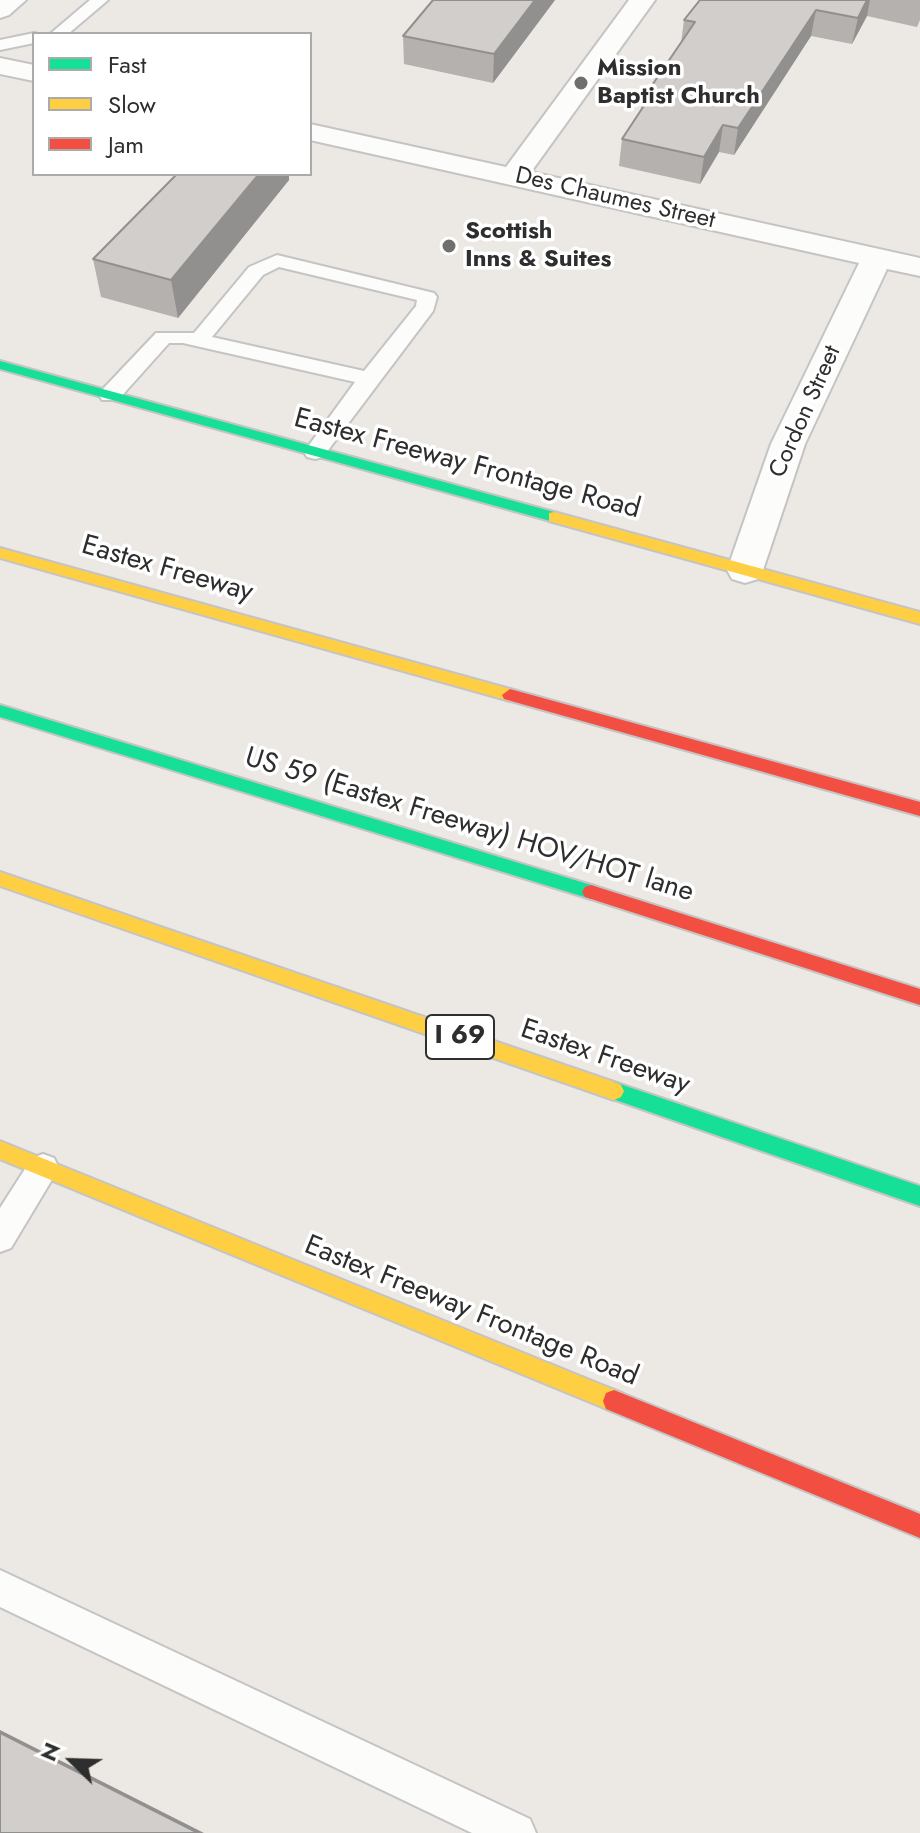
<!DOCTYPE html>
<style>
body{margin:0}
#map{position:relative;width:920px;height:1833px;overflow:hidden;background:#ece8e4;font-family:Jost,sans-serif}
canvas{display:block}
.legend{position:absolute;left:32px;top:32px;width:280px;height:144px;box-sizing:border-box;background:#fff;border:2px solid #ababab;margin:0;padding:10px 14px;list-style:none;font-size:24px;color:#2e2e2e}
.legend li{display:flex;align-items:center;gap:16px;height:40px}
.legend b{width:40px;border:2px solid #ababab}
.north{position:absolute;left:32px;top:1721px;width:80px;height:80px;-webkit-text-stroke:6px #fff;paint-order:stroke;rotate:293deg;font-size:22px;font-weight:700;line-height:32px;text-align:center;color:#2e2e2e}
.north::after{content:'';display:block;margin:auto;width:28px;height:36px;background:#2e2e2e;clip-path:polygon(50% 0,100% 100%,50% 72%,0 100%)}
</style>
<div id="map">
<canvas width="920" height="1833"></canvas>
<ul class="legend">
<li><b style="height:10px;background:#16e098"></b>Fast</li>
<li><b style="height:10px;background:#ffcf43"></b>Slow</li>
<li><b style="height:10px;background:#f24e42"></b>Jam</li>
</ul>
<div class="north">N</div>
</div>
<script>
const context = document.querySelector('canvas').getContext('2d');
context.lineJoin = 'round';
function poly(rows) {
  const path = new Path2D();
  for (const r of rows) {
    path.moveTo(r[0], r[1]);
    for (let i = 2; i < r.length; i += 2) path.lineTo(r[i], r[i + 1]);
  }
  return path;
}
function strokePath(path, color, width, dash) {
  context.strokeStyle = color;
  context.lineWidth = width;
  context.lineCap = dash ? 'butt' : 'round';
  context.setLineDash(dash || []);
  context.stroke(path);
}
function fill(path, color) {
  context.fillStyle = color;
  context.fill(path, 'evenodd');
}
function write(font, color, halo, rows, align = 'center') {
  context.font = font + ' Jost,sans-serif';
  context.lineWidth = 7;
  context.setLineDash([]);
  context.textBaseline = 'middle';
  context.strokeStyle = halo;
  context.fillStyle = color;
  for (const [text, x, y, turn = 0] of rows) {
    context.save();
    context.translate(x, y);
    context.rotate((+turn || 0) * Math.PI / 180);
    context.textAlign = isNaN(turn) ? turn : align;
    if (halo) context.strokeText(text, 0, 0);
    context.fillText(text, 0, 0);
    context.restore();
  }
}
const lane = poly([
 [90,0,108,0,68,34,50,34,90,0],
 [34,33,38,34,34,34,34,43,0,50,0,40,34,33],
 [277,255,434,293,437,297,433,311,323,457,315,459,307,457,304,452,355,382,183,343,169,343,118,400,102,400,99,395,102,390,156,333,194,333,249,267,277,255],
 [279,267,417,300,416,306,364,371,212,337,263,275,279,267],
 [43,1154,54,1158,59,1168,11,1248,0,1252,0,1208,32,1158,43,1154],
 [0,1570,530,1819,536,1833,472,1833,0,1607,0,1570]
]);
const street = poly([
 [0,0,26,0,9,15,0,18,0,0],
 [629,0,655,0,531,172,920,258,920,276,887,269,805,444,763,570,758,579,745,583,732,579,727,570,771,444,859,263,310,140,310,124,506,167,629,0],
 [0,58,34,65,34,81,0,74,0,58]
]);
const fast = poly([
 [0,361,554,512,561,517,554,522,0,369,0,361],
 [0,705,591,885,597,887,600,892,597,897,591,899,0,717,0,705],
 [614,1082,920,1186,920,1206,607,1097,604,1091,607,1085,614,1082]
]);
const slow = poly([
 [554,512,920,612,920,624,549,521,549,513,554,512],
 [0,548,510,689,518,695,510,701,0,558,0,548],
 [0,872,614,1082,621,1085,624,1091,621,1097,614,1100,0,886,0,872],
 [0,1141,622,1393,625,1401,622,1409,614,1412,0,1159,0,1141]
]);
const jam = poly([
 [510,689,920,802,920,816,504,699,502,695,510,689],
 [591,885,920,989,920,1005,585,897,582,892,585,887,591,885],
 [614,1390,920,1514,920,1538,606,1409,603,1401,606,1393,614,1390]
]);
const wall = poly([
 [433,0,555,0,493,83,404,64,403,36],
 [700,0,920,0,920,20,917,27,867,16,852,44,811,36,734,155,719,152,700,184,619,166,622,139,641,111,642,100,681,43,684,20],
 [177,174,289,174,289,180,178,318,101,297,93,259]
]);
const shadedWall = poly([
 [535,0,555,0,493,83,494,54],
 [867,0,870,0,867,16,852,44,858,18],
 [816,10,811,36,734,155,738,128],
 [723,125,719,152,700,184,704,157],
 [259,174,289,174,289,180,178,318,171,280],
 [0,1730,204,1833,198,1833,0,1733]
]);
const building = poly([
 [433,0,535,0,494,54,403,36,433,0],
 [700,0,867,0,858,18,816,10,738,128,723,125,704,157,622,139,647,101,642,100,695,22,684,20,700,0],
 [177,174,259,174,171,280,93,259,177,174],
 [0,1733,198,1833,0,1833,0,1733]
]);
const markers = [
 [581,83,8,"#706f6e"],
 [449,246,8,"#706f6e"]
];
const farPoinames = [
 ["Mission",597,69],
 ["Baptist Church",597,97],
 ["Scottish",465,232],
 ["Inns & Suites",465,260]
];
const farStreetnames = [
 ["Des Chaumes Street",615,199,13],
 ["Cordon Street",806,412,-66]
];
const shields = [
 [460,1037,68]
];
const shieldNames = [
 ["I 69",460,1037]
];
const streetNames = [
 ["Eastex Freeway Frontage Road",467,465,15],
 ["Eastex Freeway",167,570,16],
 ["US 59 (Eastex Freeway) HOV/HOT lane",469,826,17],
 ["Eastex Freeway",605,1058,19],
 ["Eastex Freeway Frontage Road",471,1312,22]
];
strokePath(lane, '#c5c4c5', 4);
strokePath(street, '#c5c4c5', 4);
strokePath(fast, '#c5c4c5', 4);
strokePath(slow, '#c5c4c5', 4);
strokePath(jam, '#c5c4c5', 4);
fill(lane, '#fcfcfb');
fill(street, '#fcfcfb');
fill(fast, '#16e098');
fill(slow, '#ffcf43');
fill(jam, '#f24e42');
fill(wall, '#b4b1af');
fill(shadedWall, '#92908e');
fill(building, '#d1cecb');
strokePath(building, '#92908e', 2);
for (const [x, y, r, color] of markers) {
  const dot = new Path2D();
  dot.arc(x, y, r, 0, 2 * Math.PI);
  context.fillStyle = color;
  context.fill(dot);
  strokePath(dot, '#fff', 3);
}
write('bold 24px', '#2e2e2e', '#fff', farPoinames, 'left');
write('24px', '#2e2e2e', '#fff', farStreetnames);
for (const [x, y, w] of shields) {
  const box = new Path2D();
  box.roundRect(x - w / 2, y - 22, w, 44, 6);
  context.fillStyle = '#fff';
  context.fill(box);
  strokePath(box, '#2e2e2e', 2);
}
write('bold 26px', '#2e2e2e', null, shieldNames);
write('28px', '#2e2e2e', '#fff', streetNames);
</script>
